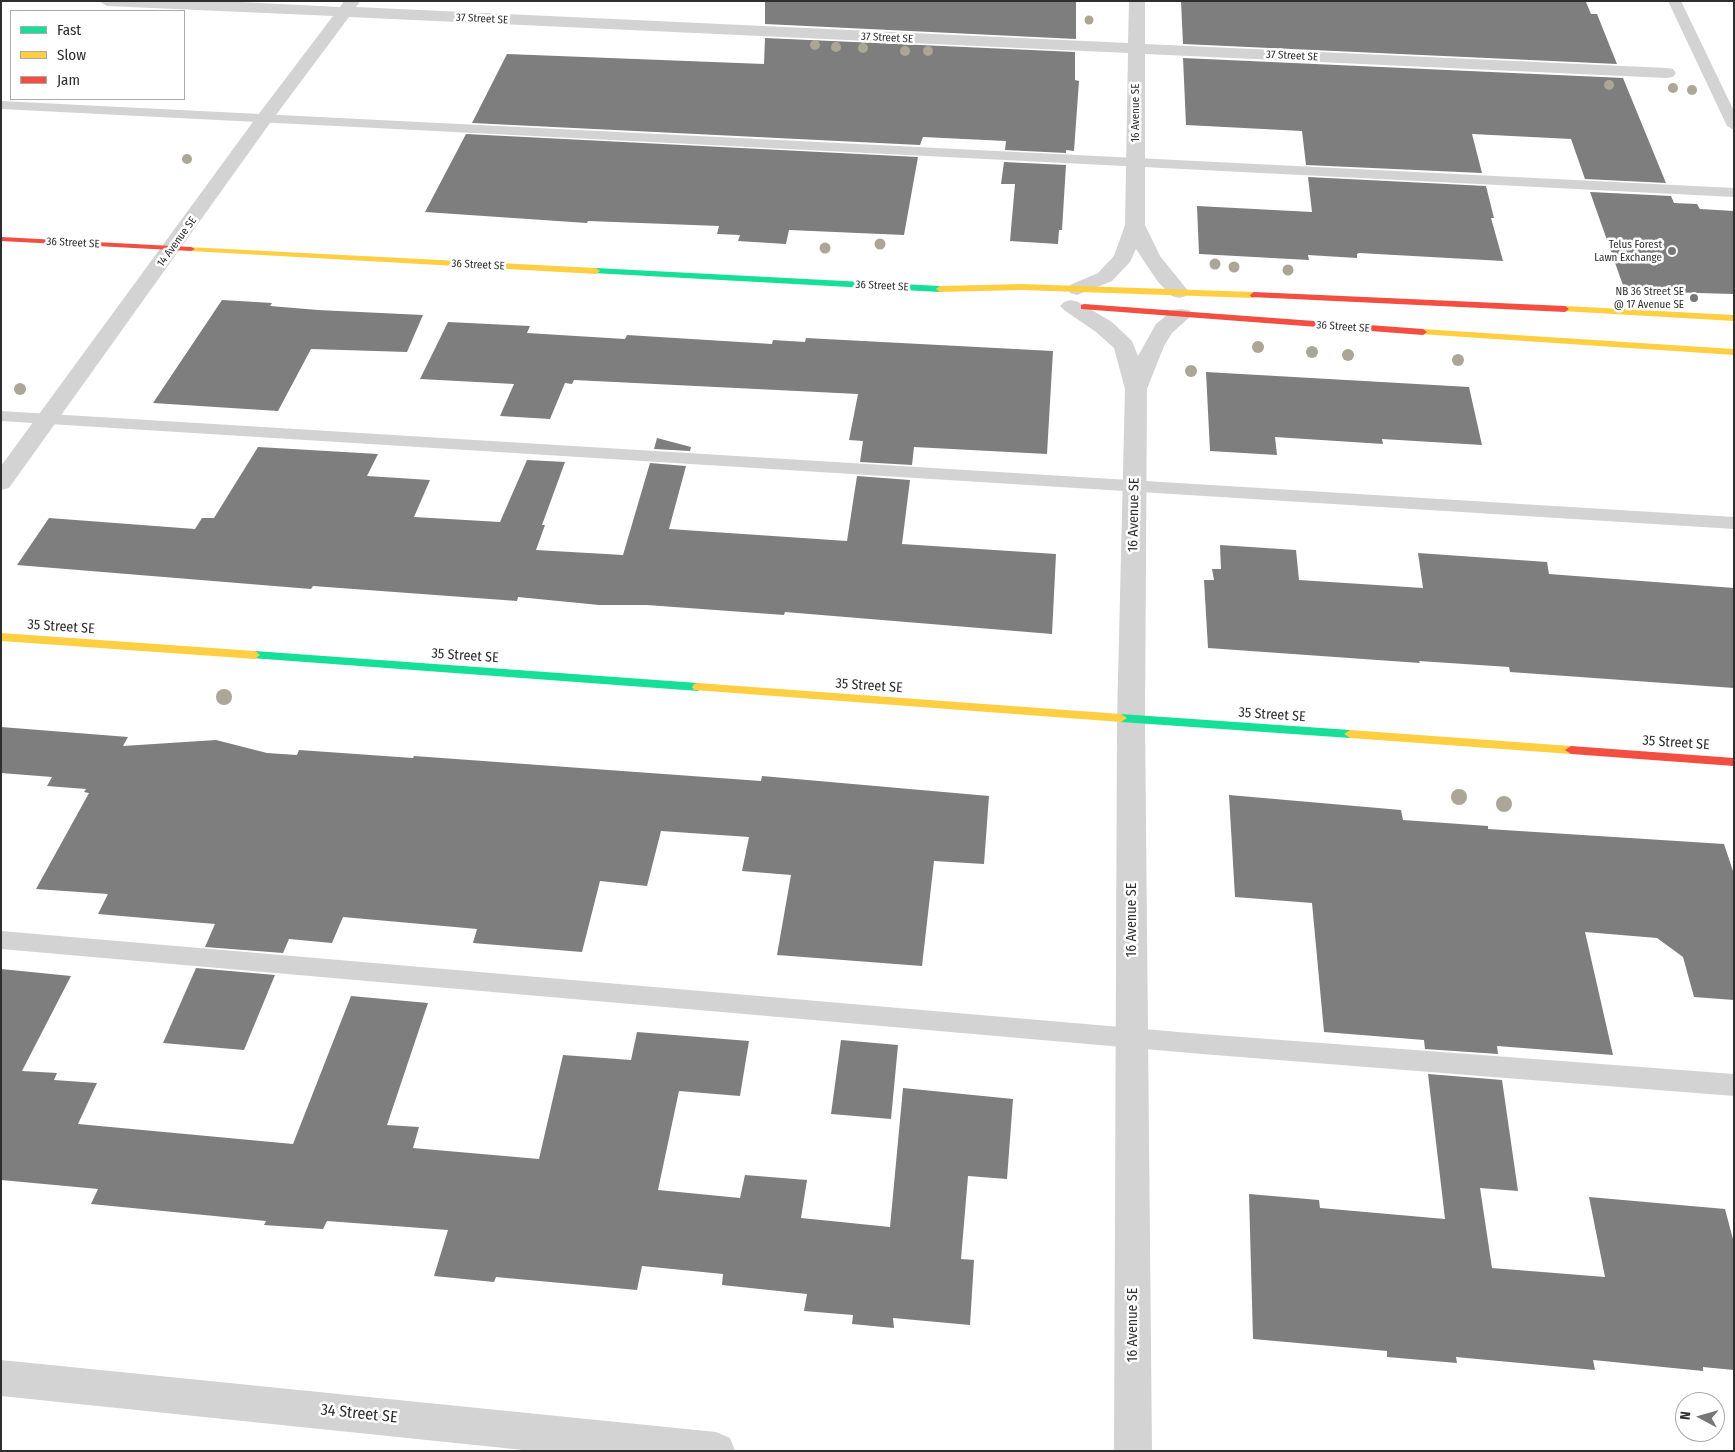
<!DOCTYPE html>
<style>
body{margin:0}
#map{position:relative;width:1735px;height:1452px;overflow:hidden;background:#fff;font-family:"Fira Sans Condensed",sans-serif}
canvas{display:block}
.frame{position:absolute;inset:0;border:2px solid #2e2e2e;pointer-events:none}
.legend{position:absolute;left:10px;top:10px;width:175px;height:90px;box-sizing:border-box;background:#fff;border:1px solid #ababab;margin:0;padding:6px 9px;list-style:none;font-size:15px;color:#2e2e2e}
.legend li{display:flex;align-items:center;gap:10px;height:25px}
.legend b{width:25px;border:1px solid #ababab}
.north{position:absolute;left:1675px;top:1392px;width:50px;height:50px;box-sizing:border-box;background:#fff;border:1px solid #ababab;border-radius:50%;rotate:276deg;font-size:14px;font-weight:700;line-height:20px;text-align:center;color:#2e2e2e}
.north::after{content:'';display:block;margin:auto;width:18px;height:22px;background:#777;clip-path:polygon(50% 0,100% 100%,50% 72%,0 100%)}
</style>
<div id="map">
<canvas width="1735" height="1452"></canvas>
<div class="frame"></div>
<ul class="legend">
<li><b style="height:6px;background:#16e098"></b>Fast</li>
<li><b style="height:6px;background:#ffcf43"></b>Slow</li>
<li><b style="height:6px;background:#f24e42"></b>Jam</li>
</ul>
<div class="north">N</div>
</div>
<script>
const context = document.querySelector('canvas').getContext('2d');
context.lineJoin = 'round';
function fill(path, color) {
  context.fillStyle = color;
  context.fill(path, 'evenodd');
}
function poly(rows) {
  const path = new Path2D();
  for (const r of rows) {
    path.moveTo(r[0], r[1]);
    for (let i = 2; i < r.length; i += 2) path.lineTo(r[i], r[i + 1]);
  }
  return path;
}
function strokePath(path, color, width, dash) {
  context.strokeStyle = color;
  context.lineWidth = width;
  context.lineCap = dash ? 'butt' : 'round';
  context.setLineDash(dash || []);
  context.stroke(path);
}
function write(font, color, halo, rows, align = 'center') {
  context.font = font + ' "Fira Sans Condensed",sans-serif';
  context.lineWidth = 5;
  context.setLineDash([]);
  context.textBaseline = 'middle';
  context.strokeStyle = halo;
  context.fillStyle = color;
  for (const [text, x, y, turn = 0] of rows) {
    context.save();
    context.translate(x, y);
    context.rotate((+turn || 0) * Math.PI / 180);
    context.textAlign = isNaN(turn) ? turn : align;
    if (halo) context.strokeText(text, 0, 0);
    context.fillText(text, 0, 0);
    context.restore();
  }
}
const building = poly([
 [765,1,1076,1,1076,39,765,24],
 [1181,1,1586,2,1591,14,1597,14,1617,64,1183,44],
 [765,38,1075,52,1075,80,1079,81,1074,151,1066,150,1066,153,1005,150,1006,141,923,137,920,145,472,123,507,54,764,64],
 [1183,58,1623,78,1666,183,1585,179,1571,139,1472,134,1482,173,1306,165,1302,131,1186,125],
 [466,134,918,157,904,235,789,230,786,244,738,241,740,235,717,234,719,226,588,221,587,223,425,212],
 [1004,162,1066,165,1062,230,1059,230,1058,244,1010,241,1015,184,1001,184],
 [1308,177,1486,186,1494,218,1491,218,1503,261,1359,253,1357,254,1357,258,1308,255,1309,260,1199,254,1197,206,1312,212],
 [1590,192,1671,196,1674,203,1697,204,1700,209,1734,211,1734,294,1625,291],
 [222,300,272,303,270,306,318,310,423,315,407,352,311,349,278,411,153,403],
 [448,322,530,326,527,333,625,339,627,335,772,344,773,340,805,342,806,338,1053,351,1047,454,914,447,912,465,860,462,863,441,849,440,858,394,574,380,572,384,565,383,550,419,500,416,514,384,420,379],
 [1206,372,1469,387,1482,445,1382,439,1383,444,1275,437,1277,455,1210,451],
 [657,438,691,447,690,451,654,449],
 [258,447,378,454,367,476,430,480,414,517,500,522,527,460,565,462,542,525,545,525,536,550,623,555,650,463,686,466,669,529,847,541,857,476,910,480,902,544,1056,554,1052,634,785,612,784,615,647,605,599,605,518,597,517,601,313,586,311,589,17,565,49,518,195,529,202,518,214,518],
 [1220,545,1296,550,1299,580,1423,588,1418,553,1547,562,1549,574,1734,588,1734,688,1510,672,1509,667,1419,661,1420,663,1208,648,1204,580,1214,580,1212,569,1221,569],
 [1,727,128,737,123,746,216,740,267,753,297,755,299,750,413,758,414,756,761,781,762,776,989,796,984,864,934,861,922,966,777,955,791,875,742,871,749,837,661,831,647,886,600,881,582,952,473,943,477,929,343,917,332,943,289,939,283,953,205,947,215,924,98,914,108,894,36,889,89,793,84,792,86,789,47,786,52,777,1,773],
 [1229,795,1401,810,1403,820,1488,826,1488,829,1724,844,1734,874,1734,1000,1694,997,1683,957,1657,938,1585,932,1613,1055,1497,1046,1498,1054,1425,1049,1424,1040,1324,1032,1312,903,1235,897],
 [196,968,275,975,244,1050,163,1043],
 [1,969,71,976,22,1071,57,1073,54,1080,97,1083,78,1124,293,1144,351,996,428,1003,387,1125,419,1127,413,1148,539,1159,563,1055,631,1060,637,1032,749,1041,740,1096,679,1091,658,1190,740,1198,745,1175,807,1180,801,1218,890,1227,903,1088,1013,1099,1007,1179,968,1176,961,1259,974,1260,970,1325,893,1318,894,1328,852,1324,853,1315,804,1311,807,1294,722,1285,723,1274,642,1266,637,1290,496,1277,494,1282,434,1276,448,1230,327,1221,323,1229,264,1225,266,1221,91,1204,98,1189,1,1180],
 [841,1040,898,1045,891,1119,831,1114],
 [1428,1074,1502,1080,1518,1191,1480,1188,1492,1268,1605,1277,1589,1197,1725,1209,1734,1243,1734,1370,1703,1367,1703,1371,1593,1360,1595,1370,1456,1357,1457,1363,1387,1357,1387,1351,1253,1339,1249,1194,1319,1200,1320,1208,1445,1219]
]);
const lane = poly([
 [1668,1,1681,1,1734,111,1734,130,1727,126,1668,1],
 [1,101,1734,188,1734,197,1,109,1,101],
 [1,411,1734,517,1734,529,1,421,1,411],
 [1,931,1202,1034,1734,1074,1734,1096,1202,1054,1,949,1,931]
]);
const street = poly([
 [99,1,221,1,340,7,344,1,360,1,356,7,1128,43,1129,1,1145,1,1145,44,1667,68,1673,69,1676,73,1673,77,1667,78,1145,54,1145,225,1160,256,1189,292,1186,296,1179,298,1172,296,1158,282,1136,249,1130,262,1112,281,1077,295,1070,293,1067,289,1070,285,1098,273,1114,256,1125,225,1128,53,349,17,270,123,9,488,1,490,1,466,258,115,333,16,107,6,99,1],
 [1071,300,1078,302,1112,322,1132,341,1138,356,1156,324,1173,310,1181,309,1189,310,1192,315,1172,333,1164,346,1147,389,1145,720,1152,1451,1114,1451,1117,720,1125,389,1114,348,1096,332,1064,310,1060,306,1064,302,1071,300],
 [1,1360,716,1432,730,1438,735,1451,533,1451,1,1396,1,1360]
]);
const fast = poly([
 [596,268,940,286,944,289,940,292,593,273,593,269,596,268],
 [255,651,698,683,704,687,698,691,251,658,250,655,251,652,255,651],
 [1121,714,1350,730,1356,734,1350,738,1121,722,1115,718,1121,714]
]);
const slow = poly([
 [188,247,596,268,600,271,596,274,191,251,187,249,188,247],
 [1022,284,1254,292,1258,295,1254,298,1022,290,940,292,936,289,940,286,1022,284],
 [1565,306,1734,315,1734,321,1562,311,1561,309,1565,306],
 [1423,329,1734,349,1734,355,1420,334,1420,330,1423,329],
 [1,633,255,651,260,655,255,659,1,641,1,633],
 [698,683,1121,714,1127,718,1121,722,694,690,692,687,694,684,698,683],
 [1350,730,1571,746,1577,750,1571,754,1350,738,1344,734,1350,730]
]);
const jam = poly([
 [1,237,191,247,195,249,191,251,1,241,1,237],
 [1254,292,1565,306,1569,309,1565,312,1251,297,1250,295,1254,292],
 [1084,304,1423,329,1427,332,1423,335,1081,309,1081,305,1084,304],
 [1571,746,1734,758,1734,766,1571,754,1565,750,1571,746]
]);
const trees = [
 [1089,20,4.5],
 [815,45,5],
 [836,47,5],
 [863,48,5],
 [905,51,5],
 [928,51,5],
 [1609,85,5],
 [1673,88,5],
 [1692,90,5],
 [187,159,5],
 [880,244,5.5],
 [825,248,5.5],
 [1215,264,5.5],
 [1234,267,5.5],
 [1288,270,5.5],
 [1258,347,6],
 [1312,352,6],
 [1348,355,6],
 [1458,360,6],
 [1191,371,6],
 [20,389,6],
 [224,697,8],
 [1459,797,8],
 [1504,804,8]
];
const markers = [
 [1672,251,5,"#777"],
 [1694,298,5,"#777"]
];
const farStreetnames = [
 ["37 Street SE",482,19,3],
 ["37 Street SE",887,38,3],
 ["37 Street SE",1292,56,3],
 ["16 Avenue SE",1136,113,-90],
 ["14 Avenue SE",177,242,-54],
 ["36 Street SE",73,243,3],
 ["36 Street SE",478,265,3],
 ["36 Street SE",882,286,3],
 ["36 Street SE",1343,327,4]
];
const farPoinames = [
 ["Telus Forest",1662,245],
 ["Lawn Exchange",1662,258],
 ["NB 36 Street SE",1684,292],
 ["@ 17 Avenue SE",1684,305]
];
const streetNames = [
 ["16 Avenue SE",1134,515,-89],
 ["35 Street SE",61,627,4],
 ["35 Street SE",465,656,4],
 ["35 Street SE",869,686,4],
 ["35 Street SE",1272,715,4],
 ["35 Street SE",1676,743,4],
 ["16 Avenue SE",1132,920,-90],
 ["16 Avenue SE",1133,1325,-90]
];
const nearStreetnames = [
 ["34 Street SE",359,1414,6]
];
fill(building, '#7e7e7e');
fill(lane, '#d3d3d3');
fill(street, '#d3d3d3');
fill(fast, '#16e098');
fill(slow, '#ffcf43');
fill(jam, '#f24e42');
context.fillStyle = '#aba695';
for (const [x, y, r] of trees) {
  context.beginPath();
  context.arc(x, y, r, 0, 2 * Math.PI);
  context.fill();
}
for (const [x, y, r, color] of markers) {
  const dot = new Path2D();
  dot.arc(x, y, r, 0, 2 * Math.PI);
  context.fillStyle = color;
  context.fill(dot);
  strokePath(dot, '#fff', 2);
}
write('11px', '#2e2e2e', '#fff', farStreetnames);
write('11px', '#2e2e2e', '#fff', farPoinames, 'right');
write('14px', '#2e2e2e', '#fff', streetNames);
write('16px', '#2e2e2e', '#fff', nearStreetnames);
</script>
